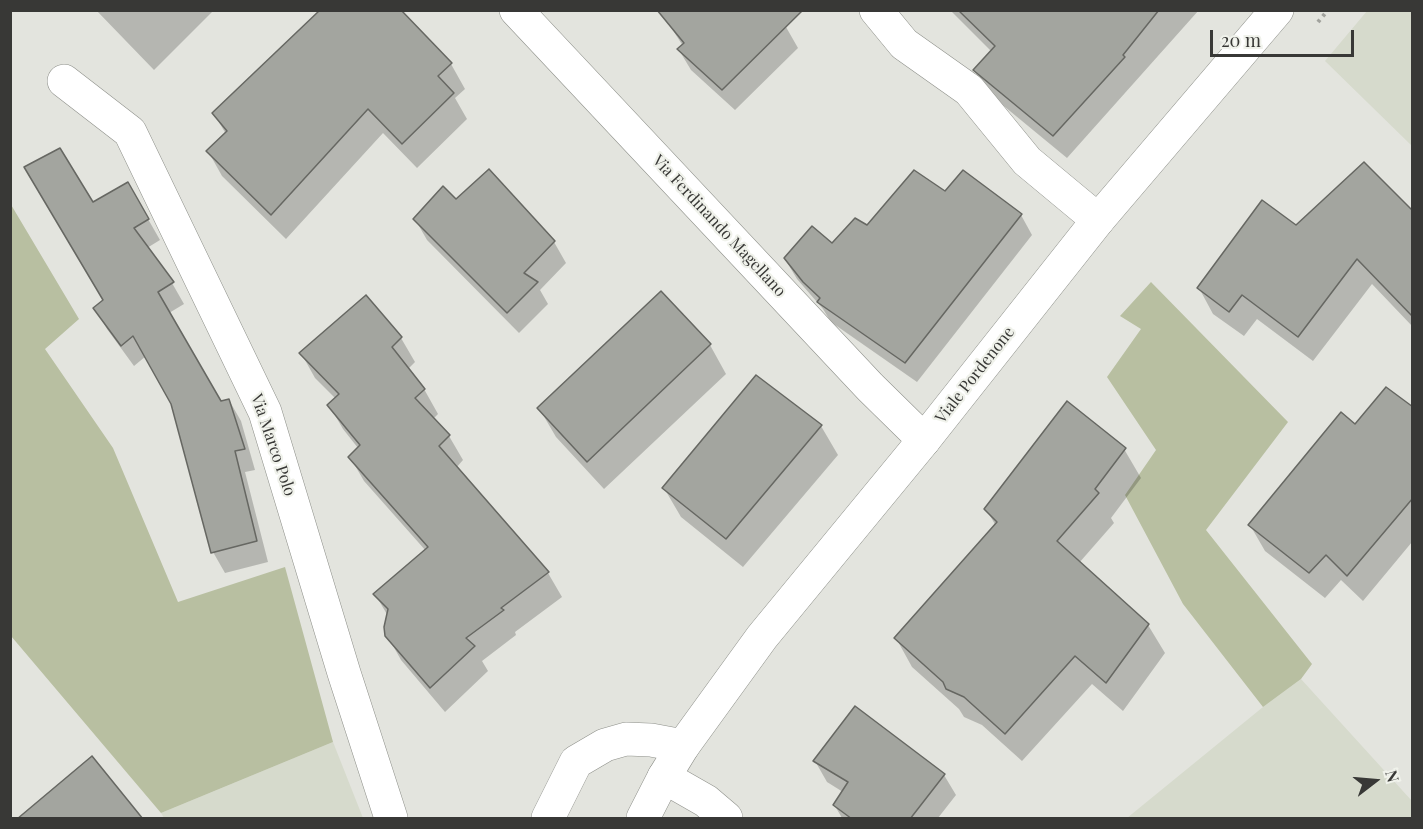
<!DOCTYPE html>
<style>
body{margin:0}
#map{position:relative;width:1423px;height:829px;overflow:hidden;background:#e3e4de;font-family:"Playfair Display",serif}
canvas{display:block}
.frame{position:absolute;inset:0;border:12px solid #383836;pointer-events:none}
.north{position:absolute;left:1345px;top:751px;width:60px;height:60px;-webkit-text-stroke:4px #f0f2eb;paint-order:stroke;rotate:74deg;font-size:16px;font-weight:700;line-height:24px;text-align:center;color:#383836}
.north::after{content:'';display:block;margin:auto;width:21px;height:27px;background:#383836;clip-path:polygon(50% 0,100% 100%,50% 72%,0 100%)}
.scale{position:absolute;left:1210px;top:30px;width:144px;height:27px;box-sizing:border-box;border:3px solid #383836;border-top:0;padding-left:8px;font-size:18px;line-height:21px;white-space:nowrap;color:#383836;-webkit-text-stroke:4px #f0f2eb;paint-order:stroke}
</style>
<div id="map">
<canvas width="1423" height="829"></canvas>
<div class="frame"></div>
<div class="north">N</div>
<div class="scale">20 m</div>
</div>
<script>
const context = document.querySelector('canvas').getContext('2d');
context.lineJoin = 'round';
function fill(path, color) {
  context.fillStyle = color;
  context.fill(path, 'evenodd');
}
function poly(rows) {
  const path = new Path2D();
  for (const r of rows) {
    path.moveTo(r[0], r[1]);
    for (let i = 2; i < r.length; i += 2) path.lineTo(r[i], r[i + 1]);
  }
  return path;
}
function strokePath(path, color, width, dash) {
  context.strokeStyle = color;
  context.lineWidth = width;
  context.lineCap = dash ? 'butt' : 'round';
  context.setLineDash(dash || []);
  context.stroke(path);
}
function write(font, color, halo, rows, align = 'center') {
  context.font = font + ' "Playfair Display",serif';
  context.lineWidth = 4.5;
  context.setLineDash([]);
  context.textBaseline = 'middle';
  context.strokeStyle = halo;
  context.fillStyle = color;
  for (const [text, x, y, turn = 0] of rows) {
    context.save();
    context.translate(x, y);
    context.rotate((+turn || 0) * Math.PI / 180);
    context.textAlign = isNaN(turn) ? turn : align;
    if (halo) context.strokeText(text, 0, 0);
    context.fillText(text, 0, 0);
    context.restore();
  }
}
const built = poly([
 [1367,11,1412,11,1412,146,1325,61],
 [1301,679,1412,801,1412,818,1127,818,1263,707],
 [333,742,363,818,164,818,161,813]
]);
const green = poly([
 [10,203,79,319,45,349,113,448,178,602,285,567,333,742,161,813,11,636],
 [1151,282,1288,422,1206,530,1312,664,1301,679,1263,707,1183,604,1125,495,1156,450,1107,377,1141,329,1120,316]
]);
const shadow = poly([
 [96,10,211,10,212,12,154,70],
 [398,10,451,64,465,89,455,98,467,119,417,168,383,133,286,239,222,176,208,151,226,134,214,114],
 [771,10,786,27,798,48,735,110,691,70,679,50,683,46,665,18],
 [950,10,1199,10,1067,158,988,93,975,70,992,52],
 [128,184,160,240,147,248,172,283,184,304,169,313,220,403,229,400,241,421,255,470,245,472,268,562,225,573,213,552,173,403,146,356,134,366,107,329,95,308,105,301,92,204],
 [945,193,1021,215,1032,235,917,382,831,322,823,309,797,279,785,259,833,245,867,227],
 [456,201,554,242,566,263,540,290,548,304,519,333,427,240,415,219],
 [1412,213,1412,326,1372,284,1313,361,1257,319,1244,336,1213,314,1199,288,1296,227],
 [661,293,710,345,726,374,604,489,556,437,539,408],
 [401,338,415,362,408,369,424,389,438,414,433,419,449,436,463,460,456,468,548,573,562,597,515,632,516,635,482,661,488,671,445,712,401,660,387,635,388,616,375,594,426,551,364,481,350,457,358,448,343,429,329,405,336,399,315,378,301,353],
 [765,383,821,426,838,455,743,567,681,517,664,488],
 [1412,409,1412,542,1363,601,1341,580,1325,598,1265,551,1250,525,1355,427],
 [1124,449,1141,478,1111,518,1114,523,1079,563,1148,625,1165,653,1123,711,1092,684,1022,761,982,725,964,717,959,709,912,667,896,638,996,526,986,509],
 [815,761,944,775,956,795,938,818,842,818,835,806,843,792,827,782]
]);
const building = poly([
 [320,10,401,10,452,63,438,76,454,93,402,144,368,109,271,215,206,151,227,131,212,113,320,10],
 [657,10,803,10,722,90,677,49,684,43,657,10],
 [958,10,1159,10,1123,55,1125,57,1053,136,973,70,995,46,958,10],
 [60,148,93,202,128,182,149,219,134,228,174,282,158,292,221,401,229,399,245,449,235,451,257,541,211,553,171,404,133,336,121,346,93,308,103,300,24,167,60,148],
 [1364,162,1413,211,1413,317,1357,259,1298,337,1242,295,1229,312,1197,288,1262,200,1296,225,1364,162],
 [489,169,555,241,524,273,538,282,507,313,413,219,443,186,456,199,489,169],
 [914,170,945,191,963,170,1022,214,905,363,817,302,820,298,803,282,784,258,812,226,832,243,855,218,867,225,914,170],
 [661,291,711,344,587,462,537,408,661,291],
 [366,295,402,337,392,347,425,389,415,398,450,435,439,446,549,572,501,608,504,610,466,638,475,646,430,688,385,636,384,627,388,609,373,594,428,547,348,457,360,445,327,405,339,394,299,353,366,295],
 [756,375,822,425,726,539,662,488,756,375],
 [1386,387,1413,407,1413,498,1347,576,1326,555,1309,573,1248,525,1341,412,1355,424,1386,387],
 [1067,401,1126,448,1095,489,1099,493,1057,541,1149,624,1106,683,1075,656,1005,734,964,697,946,689,943,682,894,638,997,522,984,509,1067,401],
 [855,706,945,774,910,819,852,819,833,805,848,782,813,761,855,706],
 [92,756,143,819,17,819,92,756]
]);
const path = poly([
 [1318,22,1328,10]
]);
const minor = poly([
 [516,10,870,387,924,440],
 [876,10,904,44,969,90,1027,161,1098,220],
 [64,81,130,132,265,412,344,673,391,818],
 [664,777,706,801,726,818],
 [548,818,576,762,605,745,626,739,651,740,683,746]
]);
const secondary = poly([
 [643,818,664,777,683,746,762,637,924,440,1098,220,1277,10]
]);
const streetNames = [
 ["Via Ferdinando Magellano",719,226,47],
 ["Viale Pordenone",975,375,-52],
 ["Via Marco Polo",273,445,71]
];
fill(built, '#d6dacc');
fill(green, '#b8bfa1');
fill(shadow, '#0003');
fill(building, '#a3a59f');
strokePath(building, '#666762', 1.5);
strokePath(minor, '#8e908a', 34);
strokePath(secondary, '#8e908a', 34);
strokePath(path, '#a1a29d', 4, [3, 4.5]);
strokePath(minor, '#fff', 33);
strokePath(secondary, '#fff', 33);
write('16px', '#383836', '#f0f2eb', streetNames);
</script>
